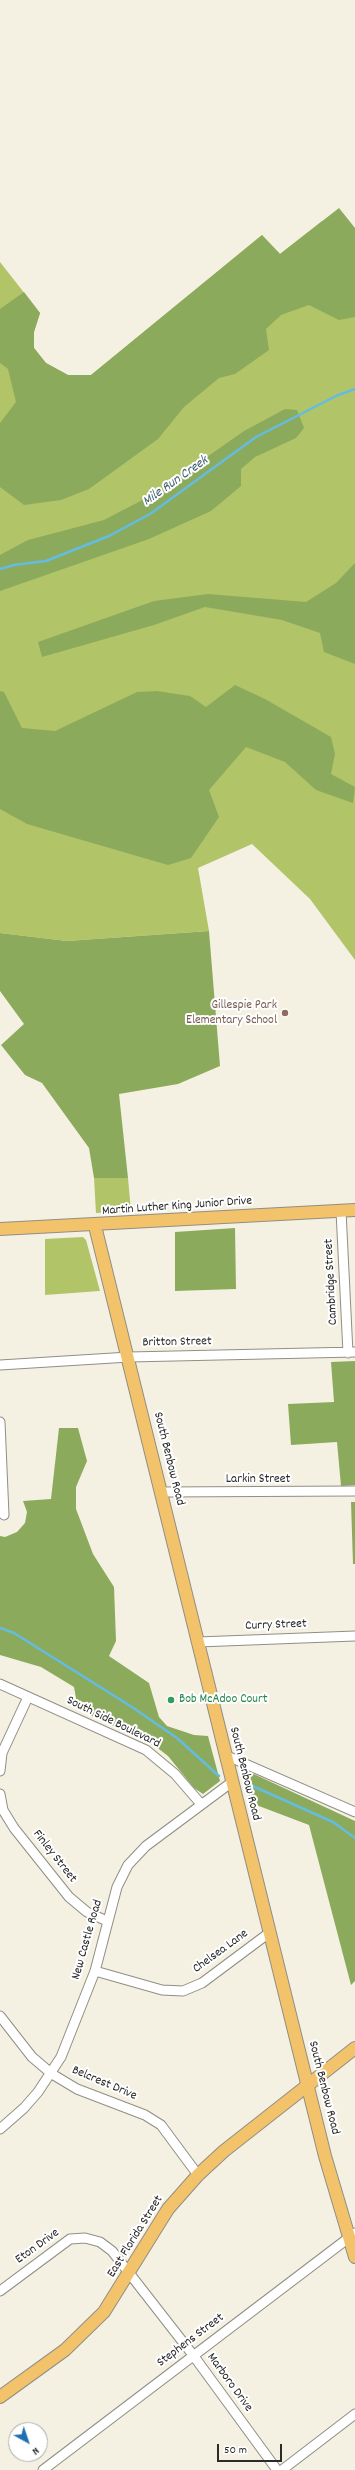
<!DOCTYPE html>
<style>
body{margin:0}
#map{position:relative;width:355px;height:2470px;overflow:hidden;background:#f5f1e2;font-family:Dekko,sans-serif}
canvas{display:block}
.north{position:absolute;left:8px;top:2422px;width:40px;height:40px;box-sizing:border-box;background:#fff;border:1px solid #aaa;border-radius:50%;rotate:140deg;font-size:11px;font-weight:700;line-height:16px;text-align:center;color:#2b2b2b}
.north::after{content:'';display:block;margin:auto;width:14px;height:18px;background:#1f6fb2;clip-path:polygon(50% 0,100% 100%,50% 72%,0 100%)}
.scale{position:absolute;left:217px;top:2444px;width:65px;height:18px;box-sizing:border-box;border:2px solid #2b2b2b;border-top:0;padding-left:5px;font-size:12px;line-height:14px;white-space:nowrap;color:#2b2b2b;-webkit-text-stroke:3px #fff;paint-order:stroke}
</style>
<div id="map">
<canvas width="355" height="2470"></canvas>
<div class="north">N</div>
<div class="scale">50 m</div>
</div>
<script>
const context = document.querySelector('canvas').getContext('2d');
context.lineJoin = 'round';
function fill(path, color) {
  context.fillStyle = color;
  context.fill(path, 'evenodd');
}
function poly(rows) {
  const path = new Path2D();
  for (const r of rows) {
    path.moveTo(r[0], r[1]);
    for (let i = 2; i < r.length; i += 2) path.lineTo(r[i], r[i + 1]);
  }
  return path;
}
function strokePath(path, color, width, dash) {
  context.strokeStyle = color;
  context.lineWidth = width;
  context.lineCap = dash ? 'butt' : 'round';
  context.setLineDash(dash || []);
  context.stroke(path);
}
function write(font, color, halo, rows, align = 'center') {
  context.font = font + ' Dekko,sans-serif';
  context.lineWidth = 4;
  context.setLineDash([]);
  context.textBaseline = 'middle';
  context.strokeStyle = halo;
  context.fillStyle = color;
  for (const [text, x, y, turn = 0] of rows) {
    context.save();
    context.translate(x, y);
    context.rotate((+turn || 0) * Math.PI / 180);
    context.textAlign = isNaN(turn) ? turn : align;
    if (halo) context.strokeText(text, 0, 0);
    context.fillText(text, 0, 0);
    context.restore();
  }
}
const green = poly([
 [322,221,355,261,355,960,310,899,252,844,198,868,209,931,67,941,0,933,0,262,40,313,34,332,34,348,46,363,68,375,91,375,262,235,280,254],
 [94,1178,128,1178,131,1211,96,1213],
 [83,1237,86,1240,100,1291,45,1295,45,1239]
]);
const forest = poly([
 [339,208,355,228,355,317,339,320,309,305,281,315,266,329,269,350,235,374,219,378,184,407,158,439,89,489,61,500,24,505,0,487,0,423,16,402,8,369,0,363,0,309,24,292,40,313,34,332,34,348,46,363,68,375,91,375,262,235,280,254],
 [285,409,297,410,304,428,296,438,255,457,241,469,241,486,211,511,149,539,0,591,0,555,28,540,104,520,154,494,244,431],
 [355,563,355,664,324,652,320,633,282,620,205,607,154,625,42,657,38,642,154,601,208,594,306,602,336,583],
 [235,685,265,699,331,737,335,754,331,774,355,787,353,803,316,790,285,762,246,747,209,790,219,817,191,858,168,865,27,824,0,809,0,691,4,692,22,728,55,731,137,692,157,691,190,696,206,707],
 [209,931,220,1066,178,1084,119,1094,128,1178,94,1178,89,1148,42,1083,25,1075,1,1045,24,1024,0,991,0,933,67,941],
 [235,1228,236,1289,175,1291,175,1232],
 [355,1361,355,1485,341,1486,337,1442,291,1445,288,1404,334,1402,331,1362],
 [59,1428,78,1428,87,1461,76,1487,76,1509,93,1554,114,1587,116,1641,109,1656,149,1683,159,1717,167,1726,194,1735,208,1736,220,1781,203,1794,194,1788,168,1756,155,1746,78,1709,74,1687,41,1667,0,1655,0,1536,5,1537,17,1532,25,1523,27,1512,23,1501,51,1499],
 [351,1502,355,1502,355,1564,353,1564],
 [243,1769,355,1821,355,1981,351,1985,309,1825,251,1803]
]);
const stream = poly([
 [0,569,14,565,46,561,109,536,150,514,256,437,336,396,355,389],
 [0,1628,14,1633,132,1707,177,1738,219,1776],
 [248,1784,333,1822,355,1838]
]);
const minor = poly([
 [341,1211,348,1353],
 [0,1365,129,1357,355,1352],
 [0,1422,4,1515],
 [161,1492,355,1491],
 [198,1642,355,1636],
 [0,1684,146,1750,175,1774,201,1804],
 [225,1755,355,1812],
 [0,1771,2,1753,28,1697],
 [0,1794,3,1810,14,1828,69,1897,87,1912,107,1921],
 [95,1971,162,1990,183,1991,202,1983,269,1933],
 [0,2016,32,2057,52,2074,77,2089,145,2115,161,2125,198,2175],
 [0,2129,24,2108,38,2092,61,2057,95,1971,117,1887,128,1865,146,1846,232,1782],
 [0,2291,70,2239,85,2238,100,2242,112,2251,193,2355,277,2470],
 [43,2470,355,2233],
 [282,2470,355,2414]
]);
const major = poly([
 [95,1226,325,2156,355,2257],
 [0,1229,355,1210],
 [0,2397,65,2350,104,2312,168,2209,198,2175,224,2151,355,2048]
]);
const markers = [
 [285,1013,4,"#8d6e63"],
 [171,1700,4,"#2e9e5b"]
];
const educationNames = [
 ["Gillespie Park",277,1006],
 ["Elementary School",277,1021]
];
const streetNames = [
 ["Martin Luther King Junior Drive",177,1207,-4],
 ["Cambridge Street",332,1282,-93],
 ["Britton Street",177,1343,-1],
 ["South Benbow Road",168,1459,76],
 ["Larkin Street",258,1480],
 ["Curry Street",276,1626,-2],
 ["South Side Boulevard",113,1723,26],
 ["South Benbow Road",244,1774,76],
 ["Finley Street",54,1857,52],
 ["New Castle Road",88,1940,-74],
 ["Chelsea Lane",221,1952,-36],
 ["Belcrest Drive",104,2084,23],
 ["South Benbow Road",323,2088,76],
 ["East Florida Street",136,2237,-58],
 ["Eton Drive",38,2247,-36],
 ["Stephens Street",191,2341,-37],
 ["Marboro Drive",229,2383,54]
];
const leisureNames = [
 ["Bob McAdoo Court",179,1700]
];
const waterNames = [
 ["Mile Run Creek",176,482,-35]
];
fill(green, '#b1c468');
fill(forest, '#8caa5c');
strokePath(stream, '#64bce1', 2.5);
strokePath(minor, '#908e86', 11);
strokePath(major, '#908e86', 14);
strokePath(minor, '#fff', 9);
strokePath(major, '#f2c36a', 12);
for (const [x, y, r, color] of markers) {
  const dot = new Path2D();
  dot.arc(x, y, r, 0, 2 * Math.PI);
  context.fillStyle = color;
  context.fill(dot);
  strokePath(dot, '#fff', 1.5);
}
write('13px', '#785e54', '#fff', educationNames, 'right');
write('13px', '#2b2b2b', '#fff', streetNames);
write('13px', '#27864d', '#fff', leisureNames, 'left');
write('italic 14px', '#3f5e6b', '#fff', waterNames);
</script>
